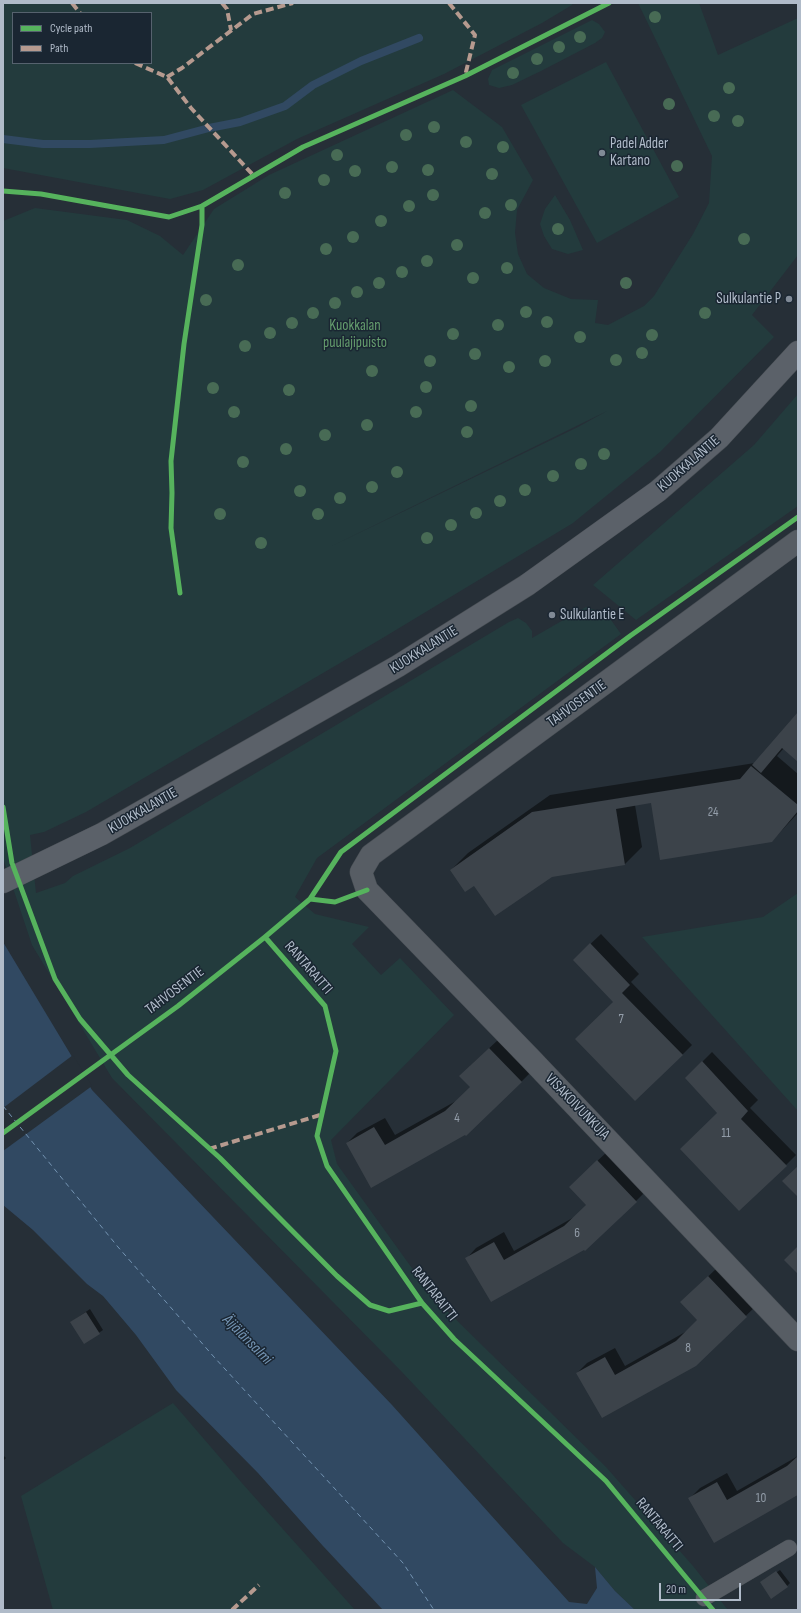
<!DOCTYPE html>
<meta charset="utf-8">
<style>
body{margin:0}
#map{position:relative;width:801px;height:1613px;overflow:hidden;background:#262f37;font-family:"Sofia Sans Condensed",sans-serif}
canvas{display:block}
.frame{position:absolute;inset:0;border:4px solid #b0bbc9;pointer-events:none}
.legend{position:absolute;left:12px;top:12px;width:140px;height:52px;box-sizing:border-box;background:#1a2632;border:1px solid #56626e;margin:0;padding:5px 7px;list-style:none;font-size:12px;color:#b0bbc9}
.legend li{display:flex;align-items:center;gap:8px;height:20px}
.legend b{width:20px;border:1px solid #56626e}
.scale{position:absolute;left:659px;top:1583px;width:82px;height:18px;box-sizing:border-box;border:2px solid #b0bbc9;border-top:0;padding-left:5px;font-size:12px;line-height:14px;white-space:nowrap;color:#b0bbc9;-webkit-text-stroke:3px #1a2632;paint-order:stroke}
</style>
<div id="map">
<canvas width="801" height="1613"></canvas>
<div class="frame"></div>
<ul class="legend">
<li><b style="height:5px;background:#56b35d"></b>Cycle path</li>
<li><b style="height:5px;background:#b69a8f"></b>Path</li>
</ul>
<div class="scale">20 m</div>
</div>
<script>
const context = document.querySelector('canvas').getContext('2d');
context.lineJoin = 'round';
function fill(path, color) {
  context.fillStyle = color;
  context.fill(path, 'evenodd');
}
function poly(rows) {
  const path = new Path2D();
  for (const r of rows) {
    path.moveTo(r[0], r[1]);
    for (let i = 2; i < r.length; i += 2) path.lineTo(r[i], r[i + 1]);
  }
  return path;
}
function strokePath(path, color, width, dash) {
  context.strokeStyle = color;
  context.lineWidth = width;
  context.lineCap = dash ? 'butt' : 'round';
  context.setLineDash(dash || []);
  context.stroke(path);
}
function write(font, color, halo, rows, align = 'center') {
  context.font = font + ' "Sofia Sans Condensed",sans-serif';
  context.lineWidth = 3;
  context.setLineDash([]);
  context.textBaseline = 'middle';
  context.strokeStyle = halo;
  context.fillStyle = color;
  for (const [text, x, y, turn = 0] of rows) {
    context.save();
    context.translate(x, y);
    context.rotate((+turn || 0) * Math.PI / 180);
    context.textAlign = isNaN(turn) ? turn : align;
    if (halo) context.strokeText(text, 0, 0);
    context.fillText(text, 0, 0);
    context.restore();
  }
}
const green = poly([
 [3,3,573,3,572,5,542,23,444,74,297,139,203,190,170,199,3,168],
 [13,13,151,13,151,63,13,63],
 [638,3,699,3,718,55,798,18,798,255,752,315,774,337,660,452,573,523,381,639,86,812,44,832,30,835,36,893,65,883,73,876,130,848,509,622,518,618,526,623,532,631,532,638,586,607,606,613,621,634,317,858,295,897,315,914,369,927,352,944,381,975,400,958,454,1015,331,1140,337,1164,432,1296,606,1467,693,1566,728,1610,635,1610,615,1591,595,1567,563,1543,401,1371,112,1078,32,945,3,858,3,221,35,208,127,220,160,236,183,255,214,209,269,175,453,90,502,127,533,180,517,210,515,233,518,254,527,274,544,288,571,299,598,300,595,323,608,325,644,306,654,296,693,234,709,203,712,156],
 [607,411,578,427,330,547],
 [592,20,599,24,605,32,602,38,595,43,541,71,512,85,499,88,489,85,488,79,492,70],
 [606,62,679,197,597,243,521,105],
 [555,195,570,220,583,250,568,254,552,249,544,236,540,224,545,209],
 [798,394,798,506,636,620,593,585,754,445],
 [798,893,798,1111,642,937,763,917],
 [173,1403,241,1482,355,1610,53,1610,21,1496]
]);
const water = poly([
 [3,942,92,1090,392,1405,569,1602,587,1604,597,1588,595,1567,615,1591,635,1610,383,1610,323,1546,258,1473,176,1390,136,1335,103,1296,87,1284,33,1230,3,1205]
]);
const pier = poly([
 [73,1055,92,1086,3,1151,3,1108]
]);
const shadow = poly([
 [798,714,798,760,784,748,777,756,798,774,798,813,772,841,652,802,635,805,642,847,625,864,474,885,451,870,468,853,550,795,755,763],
 [601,934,639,974,631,982,692,1045,682,1055,615,1001,584,950],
 [499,1039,531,1072,521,1082,372,1186,347,1143,357,1133,385,1118,395,1135,456,1101,471,1087,470,1066],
 [712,1052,758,1100,750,1108,796,1155,786,1165,718,1113,686,1078],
 [608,1151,646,1191,636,1201,491,1301,467,1258,476,1248,504,1232,514,1251,576,1216,587,1205,580,1177],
 [719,1266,756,1306,695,1365,602,1416,577,1373,587,1363,615,1348,625,1366,687,1331,699,1320,692,1292],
 [90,1309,103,1330,84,1343,71,1322],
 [3,1455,6,1458,3,1461],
 [798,1456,798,1495,714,1541,690,1498,700,1488,727,1473,737,1491],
 [780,1570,790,1583,787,1586,764,1581]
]);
const stream = poly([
 [3,139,43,144,90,144,164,140,209,128,240,122,285,106,313,85,361,61,419,38]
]);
const ferry = poly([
 [3,1106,118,1247,214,1357,403,1563,434,1610]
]);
const building = poly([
 [798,712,798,762,782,748,761,773,752,765],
 [751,766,798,805,798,811,772,842,660,860,651,803,616,809,625,865,552,877,495,916,474,886,465,892,450,870,532,812,740,779],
 [590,943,630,985,622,993,683,1055,635,1101,575,1039,613,1002,573,960],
 [489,1048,522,1082,466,1136,465,1135,371,1188,346,1143,374,1127,385,1145,445,1111,470,1087,459,1076],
 [702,1061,748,1111,741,1119,787,1166,739,1211,680,1149,717,1113,685,1078],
 [597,1160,637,1202,585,1251,584,1250,491,1302,465,1258,494,1242,504,1260,564,1226,586,1205,569,1187],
 [798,1166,798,1197,782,1181],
 [798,1246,798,1274,784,1260],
 [708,1276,747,1317,696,1366,602,1418,576,1373,605,1357,615,1375,676,1341,697,1320,680,1302],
 [86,1312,100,1334,84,1344,70,1322],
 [798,1456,798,1495,714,1543,688,1498,717,1482,727,1500,787,1466],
 [776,1571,788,1587,771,1599,760,1582]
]);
const service = poly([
 [704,1598,789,1548]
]);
const minor = poly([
 [798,541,371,855,361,872,367,890,529,1057,798,1340]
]);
const secondary = poly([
 [3,882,102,834,398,666,527,585,658,491,719,438,798,352]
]);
const quiet = poly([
 [72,3,80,13],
 [222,3,227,9,231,30],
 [449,3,475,35,465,76],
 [135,63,167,77,191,108,254,176],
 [167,77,182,68,253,14,293,3],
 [209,1149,320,1115],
 [232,1610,259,1585]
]);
const cycleway = poly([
 [3,191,41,194,169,217,202,206,303,147,465,76,609,3],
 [180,593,171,528,172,493,171,461,184,344,202,225,202,206],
 [3,807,12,863,55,979,80,1019,128,1075,220,1158,337,1276,370,1305,389,1311,422,1303],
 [310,899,335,902,367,890],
 [265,937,325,1006,336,1051,317,1136,327,1166,422,1303,454,1339,606,1481,713,1610],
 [3,1133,178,1006,265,937,310,899,341,852,630,636,798,517]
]);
const trees = [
 [655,17],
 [580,37],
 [559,47],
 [537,59],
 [513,73],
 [729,88],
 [669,104],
 [714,116],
 [738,121],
 [434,127],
 [406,135],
 [466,142],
 [503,147],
 [337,155],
 [677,166],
 [392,167],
 [428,170],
 [355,171],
 [492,174],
 [324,180],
 [285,193],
 [433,195],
 [511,205],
 [409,206],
 [485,213],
 [381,221],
 [558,229],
 [353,237],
 [744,239],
 [457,245],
 [326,249],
 [427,261],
 [238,265],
 [507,268],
 [402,272],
 [473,278],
 [379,283],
 [626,283],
 [357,292],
 [206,300],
 [335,303],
 [526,312],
 [313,313],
 [705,313],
 [547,322],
 [292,323],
 [498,325],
 [270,333],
 [453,334],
 [652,335],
 [580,337],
 [245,346],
 [642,353],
 [475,354],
 [616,360],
 [430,361],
 [545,361],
 [509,367],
 [372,371],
 [426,387],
 [213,388],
 [289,390],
 [471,406],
 [234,412],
 [416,412],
 [367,425],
 [467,432],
 [325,435],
 [286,449],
 [604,454],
 [243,462],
 [581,464],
 [397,472],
 [553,476],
 [372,487],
 [525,490],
 [300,491],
 [340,498],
 [500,501],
 [476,513],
 [220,514],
 [318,514],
 [451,525],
 [427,538],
 [261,543]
];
const markers = [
 [602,153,4,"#808a96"],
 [789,299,4,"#808a96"],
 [552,615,4,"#808a96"]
];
const numberNames = [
 ["24",713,813],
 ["7",621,1020],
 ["4",457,1119],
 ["11",726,1134],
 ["6",577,1234],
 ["8",688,1349],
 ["10",761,1499]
];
const poiNames = [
 ["Padel Adder",610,144],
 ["Kartano",610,161],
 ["Sulkulantie P",781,299,"right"],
 ["Sulkulantie E",560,615]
];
const parkNames = [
 ["Kuokkalan",355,326],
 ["puulajipuisto",355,343]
];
const streetNames = [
 ["KUOKKALANTIE",689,464,-41],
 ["KUOKKALANTIE",424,650,-32],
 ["TAHVOSENTIE",577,704,-36],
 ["KUOKKALANTIE",143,811,-30],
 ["RANTARAITTI",308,968,49],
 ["TAHVOSENTIE",175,991,-37],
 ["VISAKOIVUNKUJA",577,1107,46],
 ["RANTARAITTI",434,1294,52],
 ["RANTARAITTI",659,1525,50]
];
const waterNames = [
 ["Äijälänsalmi",247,1340,45]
];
fill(green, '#233b3d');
fill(water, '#314962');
fill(pier, '#262f37');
fill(shadow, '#0007');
strokePath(stream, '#314962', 8);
strokePath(ferry, '#7494b3', 1, [5, 4]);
fill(building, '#3c434a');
strokePath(service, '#454b51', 17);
strokePath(minor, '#454b51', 23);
strokePath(secondary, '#454b51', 23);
strokePath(service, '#575d64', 16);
strokePath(minor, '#575d64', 22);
strokePath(secondary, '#5b6169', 22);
strokePath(quiet, '#b69a8f', 4, [8, 4]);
strokePath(cycleway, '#56b35d', 5);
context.fillStyle = '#486b55';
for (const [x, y] of trees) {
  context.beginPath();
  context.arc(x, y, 6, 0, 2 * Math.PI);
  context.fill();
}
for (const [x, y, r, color] of markers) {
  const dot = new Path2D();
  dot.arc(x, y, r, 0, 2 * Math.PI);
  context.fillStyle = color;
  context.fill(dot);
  strokePath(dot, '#1a2632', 1.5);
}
write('13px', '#939da9', null, numberNames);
write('15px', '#b0bbc9', '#1a2632', poiNames, 'left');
write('15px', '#649c6d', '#1a2632', parkNames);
write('15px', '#b0bbc9', '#1a2632', streetNames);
write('italic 16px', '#7494b3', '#1a2632', waterNames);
</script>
